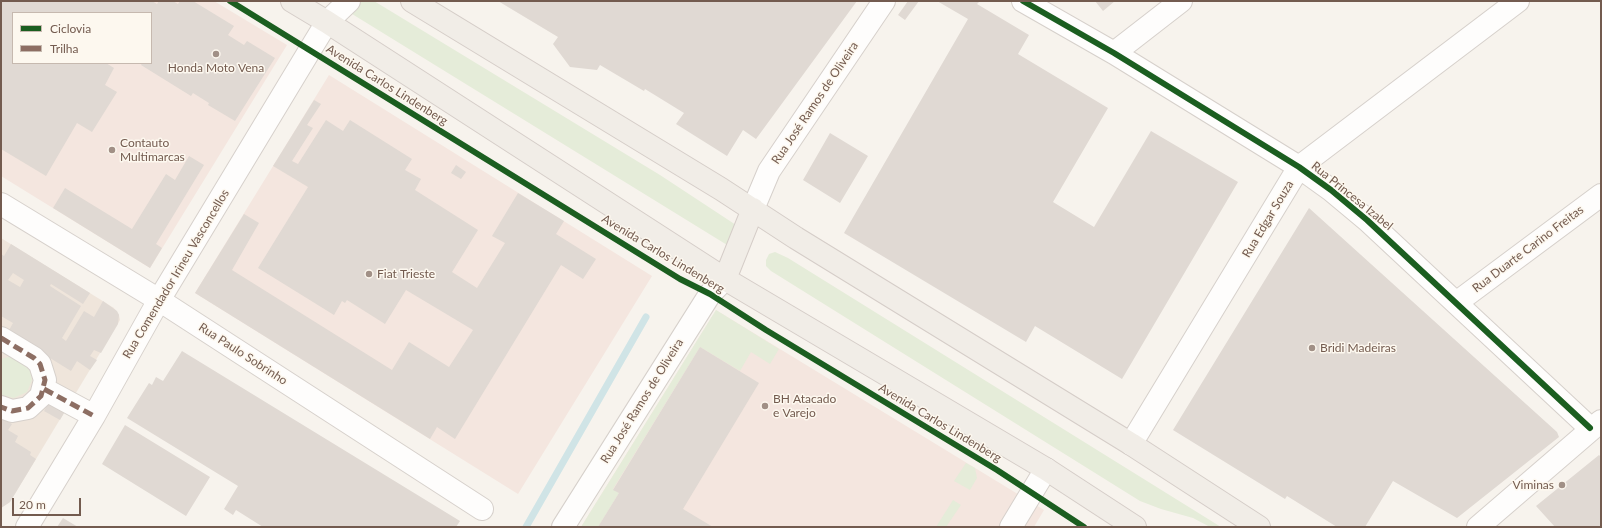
<!DOCTYPE html>
<meta charset="utf-8">
<style>
body{margin:0}
#map{position:relative;width:1602px;height:528px;overflow:hidden;background:#f7f3ed;font-family:Lato,sans-serif}
canvas{display:block}
.frame{position:absolute;inset:0;border:2px solid #735b4f;pointer-events:none}
.legend{position:absolute;left:12px;top:12px;width:140px;height:52px;box-sizing:border-box;background:#fdf8ef;border:1px solid #c6b9af;margin:0;padding:5px 7px;list-style:none;font-size:12px;color:#735b4f}
.legend li{display:flex;align-items:center;gap:8px;height:20px}
.legend b{width:20px;border:1px solid #c6b9af}
.scale{position:absolute;left:12px;top:498px;width:69px;height:18px;box-sizing:border-box;border:2px solid #735b4f;border-top:0;padding-left:5px;font-size:12px;line-height:14px;white-space:nowrap;color:#735b4f;-webkit-text-stroke:3px #fdf8ef;paint-order:stroke}
</style>
<div id="map">
<canvas width="1602" height="528"></canvas>
<div class="frame"></div>
<ul class="legend">
<li><b style="height:5px;background:#1b5e20"></b>Ciclovia</li>
<li><b style="height:5px;background:#8d6e63"></b>Trilha</li>
</ul>
<div class="scale">20 m</div>
</div>
<script>
const context = document.querySelector('canvas').getContext('2d');
context.lineJoin = 'round';
function fill(path, color) {
  context.fillStyle = color;
  context.fill(path, 'evenodd');
}
function poly(rows) {
  const path = new Path2D();
  for (const r of rows) {
    path.moveTo(r[0], r[1]);
    for (let i = 2; i < r.length; i += 2) path.lineTo(r[i], r[i + 1]);
  }
  return path;
}
function strokePath(path, color, width, dash) {
  context.strokeStyle = color;
  context.lineWidth = width;
  context.lineCap = dash ? 'butt' : 'round';
  context.setLineDash(dash || []);
  context.stroke(path);
}
function write(font, color, halo, rows, align = 'center') {
  context.font = font + ' Lato,sans-serif';
  context.lineWidth = 3;
  context.setLineDash([]);
  context.textBaseline = 'middle';
  context.strokeStyle = halo;
  context.fillStyle = color;
  for (const [text, x, y, turn = 0] of rows) {
    context.save();
    context.translate(x, y);
    context.rotate((+turn || 0) * Math.PI / 180);
    context.textAlign = isNaN(turn) ? turn : align;
    if (halo) context.strokeText(text, 0, 0);
    context.fillText(text, 0, 0);
    context.restore();
  }
}
const residential = poly([
 [1,238,114,308,119,315,120,320,10,502,1,508]
]);
const commercial = poly([
 [1,1,214,1,287,45,150,268,1,176],
 [13,13,151,13,151,63,13,63],
 [329,75,652,276,518,494,195,293],
 [716,310,1044,510,1034,527,581,527]
]);
const green = poly([
 [331,1,374,1,660,175,736,225,732,248],
 [775,252,788,258,1221,527,1210,527,1193,518,1161,509,1140,501,771,271,766,266,766,260,769,254],
 [716,310,779,349,770,364,751,352,740,371,700,347,613,489,619,493,598,527,581,527],
 [12,356,29,366,32,380,27,392,14,398,1,395,1,359],
 [966,463,975,468,977,478,970,490,954,481],
 [953,500,961,505,946,527,936,527]
]);
const stream = poly([
 [526,527,646,317]
]);
const building = poly([
 [1,1,152,1,157,4,159,1,173,1,178,4,180,1,193,1,234,26,228,35,244,45,247,41,275,58,235,121,208,105,209,103,193,93,191,96,141,65,142,63,151,63,151,13,13,13,13,63,106,63,114,68,105,85,117,92,92,132,77,123,46,176,1,149],
 [498,1,857,1,756,139,743,130,727,156,676,124,684,113,645,89,644,91,600,65,597,70,570,67,553,44,558,37],
 [908,1,919,1,905,20,898,15],
 [937,1,979,2,977,4,1029,35,1018,54,1108,108,1053,202,1094,227,1151,131,1238,182,1122,379,1035,326,1026,342,844,233,968,19],
 [1095,1,1115,1,1103,11],
 [314,100,321,104,307,125,313,128,292,161,298,164,326,120,343,131,350,120,412,159,405,170,421,179,415,190,478,230,452,272,477,288,505,243,492,236,518,193,564,221,556,234,596,259,583,279,561,265,455,439,437,427,430,439,195,293,244,214,259,223,232,270,392,370,409,342,449,367,473,330,406,290,385,324,347,300,345,303,342,301,334,315,258,268,308,187,273,166],
 [830,133,868,156,840,203,803,180],
 [189,156,204,165,156,244,162,248,150,268,53,208,65,188,132,229,166,174,175,180],
 [456,165,466,172,461,179,451,173],
 [1309,208,1557,432,1559,437,1457,518,1393,481,1365,527,1337,527,1287,496,1285,499,1173,430],
 [11,244,90,293,83,304,51,284,50,286,81,306,62,338,66,341,84,311,94,317,103,301,117,311,119,315,118,324,101,353,94,350,90,356,97,360,90,370,77,361,71,371,8,332,13,323,1,316,1,254,4,256],
 [13,273,24,280,20,287,8,280],
 [700,347,759,383,683,509,713,527,598,527,619,493,613,490],
 [182,351,460,521,456,527,263,527,236,510,233,515,224,509,238,486,127,418,149,383,152,385,156,377,163,381],
 [51,399,67,408,60,420,44,411],
 [1,418,12,424,8,430,18,436,15,442,31,452,30,455,36,459,10,502,1,508],
 [125,425,210,477,186,516,102,464],
 [1599,455,1601,457,1601,527,1555,527,1536,506],
 [63,518,78,527,57,527]
]);
const minor = poly([
 [1023,1,1114,53,1299,167,1331,190,1367,220,1590,428],
 [1114,53,1181,1],
 [1,204,159,300,482,509],
 [753,209,769,171,884,1],
 [1456,303,1601,195],
 [1,338,34,358,40,364,45,380,41,396,28,408,12,411,1,407],
 [44,389,94,416],
 [1131,444,1299,167,1518,1],
 [27,527,94,416,159,300,310,50,327,22,349,1],
 [563,527,710,294,725,279],
 [1011,527,1046,469],
 [1478,527,1601,421]
]);
const major = poly([
 [292,1,327,22,725,279,1046,469,1135,527],
 [412,1,721,189,796,238,1131,444,1259,527],
 [725,279,753,209]
]);
const quiet = poly([
 [1,338,34,358,40,364,45,380,41,396,28,408,12,411,1,407],
 [44,389,94,416]
]);
const cycleway = poly([
 [230,1,680,279,710,294,766,330,997,470,1084,527],
 [1023,1,1114,53,1299,167,1331,190,1367,220,1590,428]
]);
const markers = [
 [216,54,4,"#a19086"],
 [112,150,4,"#a19086"],
 [369,274,4,"#a19086"],
 [1312,348,4,"#a19086"],
 [765,406,4,"#a19086"],
 [1562,485,4,"#a19086"]
];
const poiNames = [
 ["Honda Moto Vena",216,68,"center"],
 ["Contauto",120,143],
 ["Multimarcas",120,157],
 ["Fiat Trieste",377,274],
 ["Bridi Madeiras",1320,348],
 ["BH Atacado",773,399],
 ["e Varejo",773,413],
 ["Viminas",1554,485,"right"]
];
const streetNames = [
 ["Avenida Carlos Lindenberg",387,85,32],
 ["Rua José Ramos de Oliveira",815,103,-56],
 ["Rua Princesa Izabel",1352,196,39],
 ["Rua Edgar Souza",1268,219,-59],
 ["Rua Duarte Carino Freitas",1528,249,-37],
 ["Avenida Carlos Lindenberg",663,254,31],
 ["Rua Comendador Irineu Vasconcellos",176,274,-59],
 ["Rua Paulo Sobrinho",243,354,33],
 ["Rua José Ramos de Oliveira",642,401,-58],
 ["Avenida Carlos Lindenberg",940,423,31]
];
fill(residential, '#efe5db');
fill(commercial, '#f4e6df');
fill(green, '#e5ecd9');
strokePath(stream, '#d0e4e6', 7);
fill(building, '#e0d9d3');
strokePath(minor, '#d6d0cb', 24);
strokePath(major, '#d5cdc8', 24);
strokePath(minor, '#fefdfc', 22);
strokePath(major, '#f1ede7', 22);
strokePath(quiet, '#8d6e63', 5, [10, 5]);
strokePath(cycleway, '#1b5e20', 6);
for (const [x, y, r, color] of markers) {
  const dot = new Path2D();
  dot.arc(x, y, r, 0, 2 * Math.PI);
  context.fillStyle = color;
  context.fill(dot);
  strokePath(dot, '#fdf8ef', 1.5);
}
write('12px', '#735b4f', '#fdf8ef', poiNames, 'left');
write('12px', '#735b4f', '#fdf8ef', streetNames);
</script>
